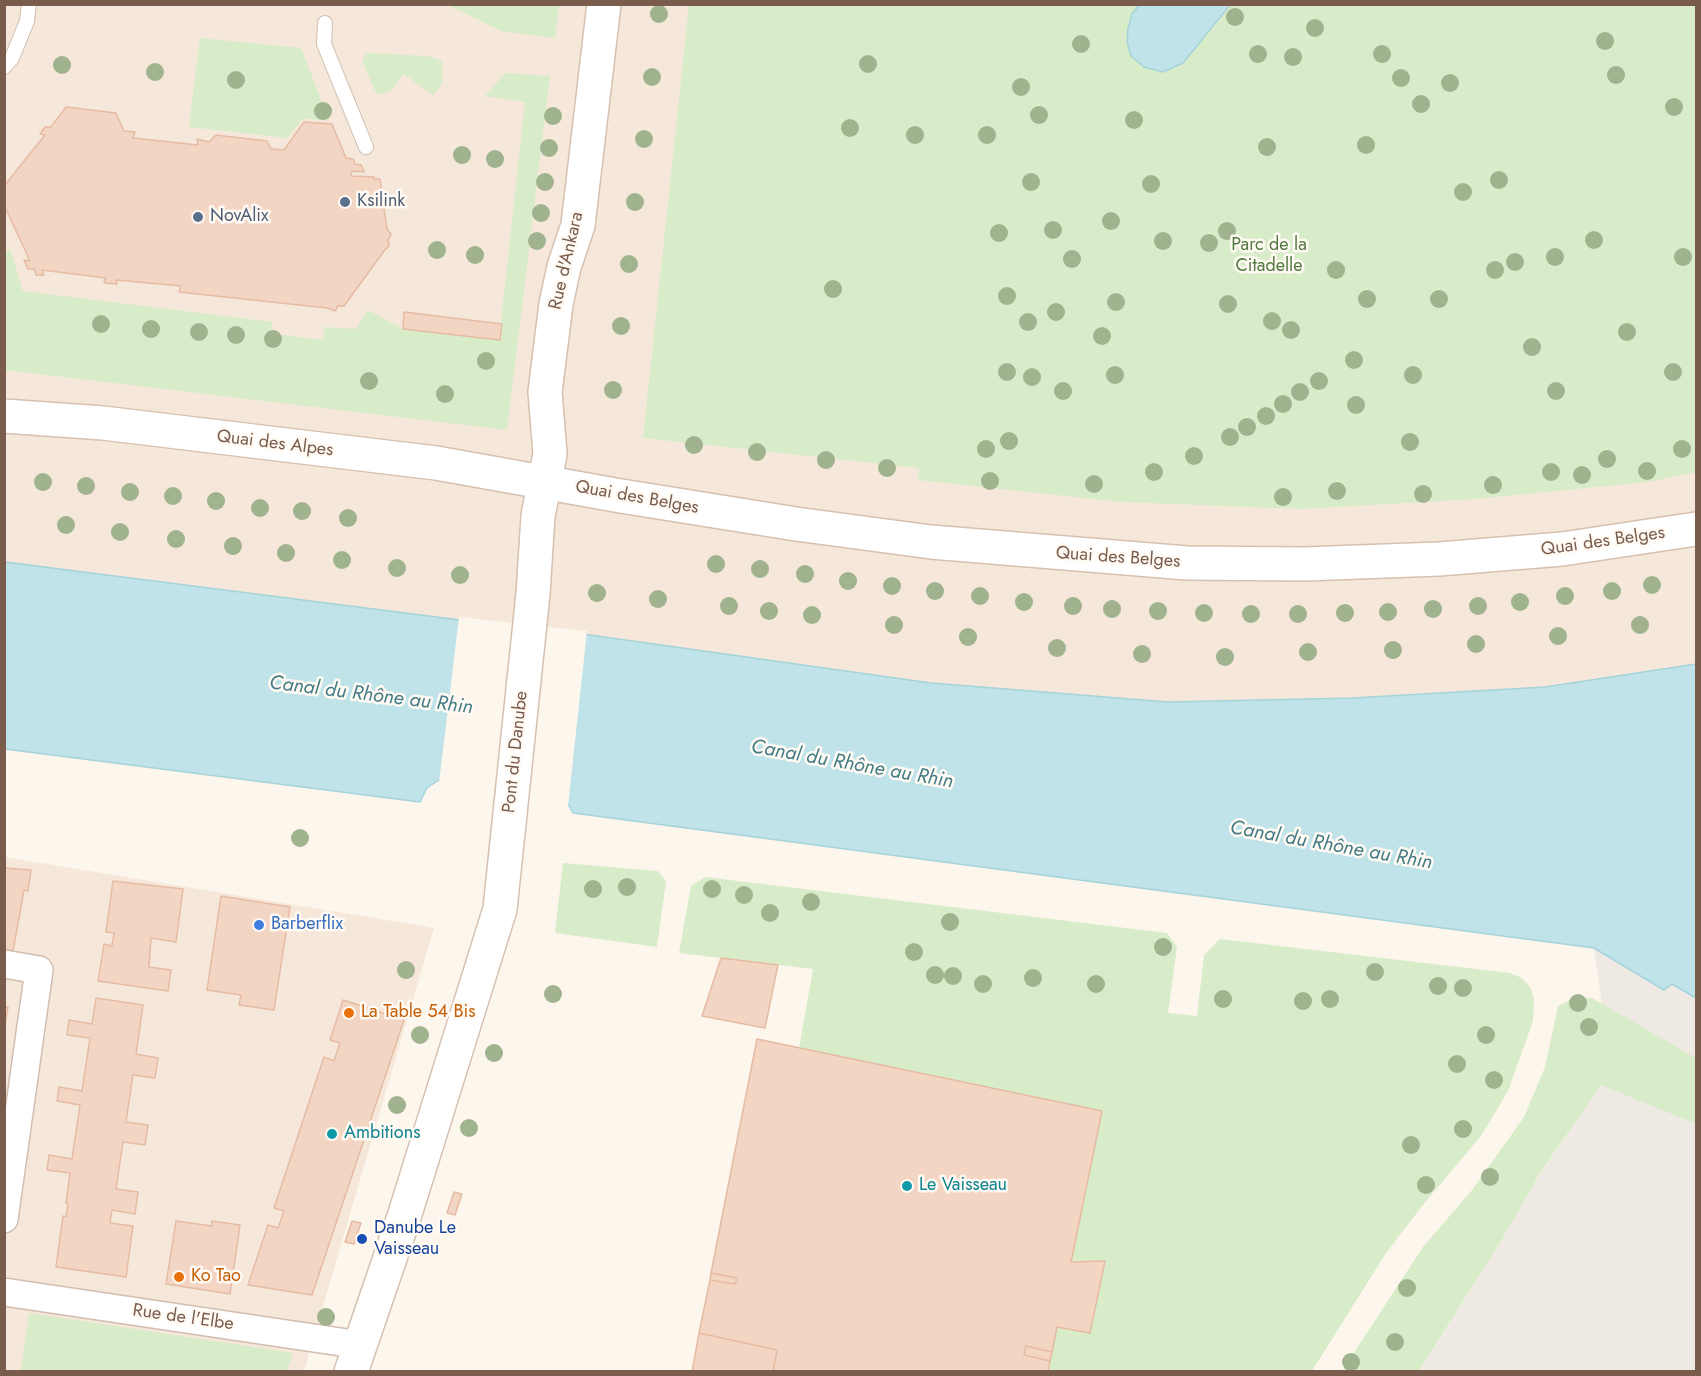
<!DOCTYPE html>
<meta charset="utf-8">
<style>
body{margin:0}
#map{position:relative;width:1701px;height:1376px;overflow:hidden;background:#fdf6ec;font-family:Jost,sans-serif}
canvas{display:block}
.frame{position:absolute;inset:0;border:6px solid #7a5c4d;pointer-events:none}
</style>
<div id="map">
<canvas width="1701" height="1376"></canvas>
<div class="frame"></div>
</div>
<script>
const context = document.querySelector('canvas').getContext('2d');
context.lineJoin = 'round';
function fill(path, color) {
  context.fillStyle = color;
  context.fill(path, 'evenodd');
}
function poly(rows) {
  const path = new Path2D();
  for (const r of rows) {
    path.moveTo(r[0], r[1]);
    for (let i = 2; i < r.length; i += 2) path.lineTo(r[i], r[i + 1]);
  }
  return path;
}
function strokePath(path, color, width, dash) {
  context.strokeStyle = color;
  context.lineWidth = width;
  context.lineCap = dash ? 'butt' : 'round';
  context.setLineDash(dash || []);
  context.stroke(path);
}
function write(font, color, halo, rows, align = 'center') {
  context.font = font + ' Jost,sans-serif';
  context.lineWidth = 5;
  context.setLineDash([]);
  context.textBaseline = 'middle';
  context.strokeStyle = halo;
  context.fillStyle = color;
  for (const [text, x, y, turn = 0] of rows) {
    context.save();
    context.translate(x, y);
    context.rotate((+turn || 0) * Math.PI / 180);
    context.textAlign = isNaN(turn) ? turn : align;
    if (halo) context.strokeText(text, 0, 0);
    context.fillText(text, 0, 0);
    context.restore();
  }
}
const residential = poly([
 [5,5,1696,5,1696,664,1545,687,1353,698,1168,702,931,683,590,635,460,620,5,562],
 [5,857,434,928,304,1371,5,1372]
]);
const industrial = poly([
 [1594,948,1696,950,1696,1371,1419,1372,1503,1238,1541,1173,1611,1070]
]);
const green = poly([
 [448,5,559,5,555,38,501,31],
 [689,5,1696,5,1696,472,1648,482,1475,499,1302,509,1121,502,918,480,919,468,643,438],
 [200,38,301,48,329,120,303,119,287,138,189,127],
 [367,53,427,56,442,61,442,84,433,95,404,74,390,91,377,95,362,61],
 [505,73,550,76,507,430,5,370,4,252,10,249,23,291,272,322,271,333,323,340,324,327,356,329,368,310,403,329,499,340,525,102,485,96],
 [563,863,658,871,666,881,657,947,555,933],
 [705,877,1167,933,1177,947,1168,1013,1197,1016,1204,955,1220,939,1510,973,1522,978,1530,987,1534,999,1533,1021,1508,1091,1481,1136,1426,1201,1386,1253,1312,1371,1048,1371,1057,1327,1090,1333,1105,1261,1071,1262,1102,1111,799,1048,813,969,679,953,691,886],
 [1574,998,1592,998,1696,1058,1696,1124,1601,1085,1541,1172,1503,1238,1419,1371,1342,1371,1423,1247,1472,1190,1524,1117,1545,1067,1558,1006],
 [29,1313,293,1353,287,1371,21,1371]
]);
const water = poly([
 [1140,4,1230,4,1230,5,1183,63,1163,72,1144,67,1131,56,1127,42,1128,29,1132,14,1140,4],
 [5,562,460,620,590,635,931,683,1168,702,1353,698,1545,687,1696,664,1696,998,1672,984,1664,990,1594,948,573,813,565,799,439,780,427,788,420,802,5,749,5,562]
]);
const pier = poly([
 [459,617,587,631,568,806,572,816,563,802,439,783]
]);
const building = poly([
 [66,107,116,113,124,131,135,132,133,138,198,145,197,139,209,142,216,135,267,141,271,149,284,150,304,122,332,124,346,158,353,159,355,164,361,165,364,171,364,172,352,171,351,176,374,177,374,179,380,179,387,229,391,234,388,241,389,246,384,251,344,306,338,306,335,311,327,308,179,292,181,286,116,280,117,284,105,283,104,281,106,278,42,270,44,275,36,275,34,269,28,269,24,260,30,261,4,205,4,186,45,135,40,134,45,127,51,127,66,107],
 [404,312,502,324,500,340,403,329,404,312],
 [4,868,31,870,28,891,24,890,13,951,4,949,4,868],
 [113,881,183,889,176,942,151,938,149,967,171,970,168,991,98,981,104,944,112,946,114,933,106,932,113,881],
 [221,896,290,907,274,1010,239,1005,241,995,207,990,221,896],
 [721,958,778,965,765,1028,702,1016,721,958],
 [96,998,143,1005,136,1054,158,1058,155,1078,133,1075,126,1122,148,1125,145,1145,123,1142,116,1189,138,1192,135,1214,112,1210,110,1223,133,1226,126,1277,56,1267,63,1216,66,1217,68,1204,66,1203,70,1173,47,1170,49,1155,72,1159,80,1105,57,1101,59,1087,82,1091,90,1038,67,1035,69,1020,92,1024,96,998],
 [343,1000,404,1020,312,1295,248,1285,268,1225,278,1228,284,1211,274,1208,324,1057,334,1061,340,1043,330,1040,343,1000],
 [4,1007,8,1007,4,1030,4,1007],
 [757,1039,1102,1111,1071,1262,1105,1261,1090,1333,1057,1327,1052,1352,1026,1346,1024,1355,1050,1361,1048,1372,773,1372,777,1350,699,1333,710,1280,735,1284,737,1278,711,1273,757,1039],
 [454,1192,462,1194,455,1215,447,1213,454,1192],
 [176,1221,212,1226,212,1221,240,1225,230,1294,166,1284,176,1221],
 [352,1221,361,1223,354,1244,345,1242,352,1221],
 [711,1273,737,1278,735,1284,710,1280,711,1273],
 [699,1333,777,1350,773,1372,692,1372,699,1333],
 [1026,1346,1052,1352,1050,1361,1024,1355,1026,1346]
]);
const lane = poly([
 [325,23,324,44,366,147],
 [4,67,12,58,27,21,29,4]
]);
const street = poly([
 [4,964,39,970,4,1219],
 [4,1292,361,1345]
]);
const secondary = poly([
 [4,416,103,423,436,463,621,496,796,524,931,542,1187,563,1305,564,1439,559,1562,549,1696,529],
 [351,1372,404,1217,500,909,533,594,538,516,550,454,545,392,556,304,564,267,578,225,604,4]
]);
const trees = [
 [659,14],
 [1235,17],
 [1315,28],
 [1605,41],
 [1081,44],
 [1258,54],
 [1382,54],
 [1293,57],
 [868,64],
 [62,65],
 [155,72],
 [1616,75],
 [652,77],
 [1401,78],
 [236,80],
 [1450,83],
 [1021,87],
 [1421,104],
 [1674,107],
 [323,111],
 [1039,115],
 [553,116],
 [1134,120],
 [850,128],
 [915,135],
 [987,135],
 [644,139],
 [1366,145],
 [1267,147],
 [549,148],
 [462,155],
 [495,159],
 [1499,180],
 [545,182],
 [1031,182],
 [1151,184],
 [1463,192],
 [635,202],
 [541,213],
 [1111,221],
 [1053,230],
 [1227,231],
 [999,233],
 [1594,240],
 [537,241],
 [1163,241],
 [1209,243],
 [437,250],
 [475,255],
 [1555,257],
 [1683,257],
 [1072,259],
 [1515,262],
 [629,264],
 [1336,270],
 [1495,270],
 [833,289],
 [1007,296],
 [1367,299],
 [1439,299],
 [1116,302],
 [1228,304],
 [1056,312],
 [1272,321],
 [1028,322],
 [101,324],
 [621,326],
 [151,329],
 [1291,330],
 [199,332],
 [1627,332],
 [236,335],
 [1102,336],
 [273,339],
 [1532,347],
 [1354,360],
 [486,361],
 [1007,372],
 [1673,372],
 [1115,375],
 [1413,375],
 [1032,377],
 [369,381],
 [1319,381],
 [613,390],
 [1063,391],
 [1556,391],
 [1300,392],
 [445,394],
 [1283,404],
 [1356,405],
 [1266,416],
 [1247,427],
 [1230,437],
 [1009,441],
 [1410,442],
 [694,445],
 [986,449],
 [1682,449],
 [757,452],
 [1194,456],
 [1607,459],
 [826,460],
 [887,468],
 [1647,471],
 [1154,472],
 [1551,472],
 [1582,475],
 [990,481],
 [43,482],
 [1094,484],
 [1493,485],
 [86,486],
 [1337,491],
 [130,492],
 [1423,494],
 [173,496],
 [1283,497],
 [216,501],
 [260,508],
 [302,511],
 [348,518],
 [66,525],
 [120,532],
 [176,539],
 [233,546],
 [286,553],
 [342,560],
 [716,564],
 [397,568],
 [760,569],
 [805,574],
 [460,575],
 [848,581],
 [1652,585],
 [892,586],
 [935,591],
 [1612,591],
 [597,593],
 [980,596],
 [1565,596],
 [658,599],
 [1024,602],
 [1520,602],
 [729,606],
 [1073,606],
 [1478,606],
 [1112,609],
 [1433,609],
 [769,611],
 [1158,611],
 [1388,612],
 [1204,613],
 [1345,613],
 [1251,614],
 [1298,614],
 [812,615],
 [894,625],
 [1640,625],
 [1558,636],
 [968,637],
 [1476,644],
 [1057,648],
 [1393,650],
 [1308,652],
 [1142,654],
 [1225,657],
 [300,838],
 [627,887],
 [593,889],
 [712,889],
 [744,895],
 [811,902],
 [770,913],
 [950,922],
 [1163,947],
 [914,952],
 [406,970],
 [1375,972],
 [935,975],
 [953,976],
 [1033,978],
 [983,984],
 [1096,984],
 [1438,986],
 [1463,988],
 [553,994],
 [1223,999],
 [1330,999],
 [1303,1001],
 [1578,1003],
 [1589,1027],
 [420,1035],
 [1486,1035],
 [494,1053],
 [1457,1064],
 [1494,1080],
 [397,1105],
 [469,1128],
 [1463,1129],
 [1411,1145],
 [1490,1177],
 [1426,1185],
 [1407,1288],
 [326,1317],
 [1395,1342],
 [1351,1362]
];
const markers = [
 [345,202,6,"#5c6f8a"],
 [198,217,6,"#5c6f8a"],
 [259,925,6,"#3f7fe0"],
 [349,1013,6,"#e8710a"],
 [332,1134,6,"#0f9aa8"],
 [907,1186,6,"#0f9aa8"],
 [362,1239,6,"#1a4fb4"],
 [179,1277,6,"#e8710a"]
];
const serviceNames = [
 ["Ksilink",357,202],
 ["NovAlix",210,217]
];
const parkNames = [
 ["Parc de la",1269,246],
 ["Citadelle",1269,267]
];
const streetNames = [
 ["Rue d'Ankara",567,261,-77],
 ["Quai des Alpes",275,444,7],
 ["Quai des Belges",637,498,10],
 ["Quai des Belges",1603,542,-8],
 ["Quai des Belges",1118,558,4],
 ["Pont du Danube",516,752,-84],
 ["Rue de l'Elbe",183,1318,8]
];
const shopNames = [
 ["Barberflix",271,925]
];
const foodNames = [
 ["La Table 54 Bis",361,1013],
 ["Ko Tao",191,1277]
];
const cultureNames = [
 ["Ambitions",344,1134],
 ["Le Vaisseau",919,1186]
];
const transitNames = [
 ["Danube Le",374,1229],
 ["Vaisseau",374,1250]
];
const waterNames = [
 ["Canal du Rhône au Rhin",371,696,7],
 ["Canal du Rhône au Rhin",852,765,10],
 ["Canal du Rhône au Rhin",1331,846,10]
];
fill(residential, '#f5e8da');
fill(industrial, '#efe9e4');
fill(green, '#d8ecc9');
fill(water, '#bfe3e8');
strokePath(water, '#a5d3da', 1.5);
fill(pier, '#fdf6ec');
fill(building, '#f3d5c3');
strokePath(building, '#e6bba3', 1.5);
strokePath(lane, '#d1beb0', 16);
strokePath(street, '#d1beb0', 30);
strokePath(secondary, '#d6c0b0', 36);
strokePath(lane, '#fff', 14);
strokePath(street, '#fff', 27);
strokePath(secondary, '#fff', 33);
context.fillStyle = '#a0b28e';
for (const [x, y] of trees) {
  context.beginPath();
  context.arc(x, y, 9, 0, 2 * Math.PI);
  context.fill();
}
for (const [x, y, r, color] of markers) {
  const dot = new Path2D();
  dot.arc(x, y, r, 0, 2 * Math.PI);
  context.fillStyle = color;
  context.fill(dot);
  strokePath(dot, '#fffaf3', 2);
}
write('18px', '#4e5e75', '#fffaf3', serviceNames, 'left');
write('18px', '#537a41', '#fffaf3', parkNames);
write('18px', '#7a5c4d', '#fffaf3', streetNames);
write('18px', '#366cbe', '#fffaf3', shopNames, 'left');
write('18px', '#c56008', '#fffaf3', foodNames, 'left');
write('18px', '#0d838f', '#fffaf3', cultureNames, 'left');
write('18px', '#164399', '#fffaf3', transitNames, 'left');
write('italic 20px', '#437c86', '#fffaf3', waterNames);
</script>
